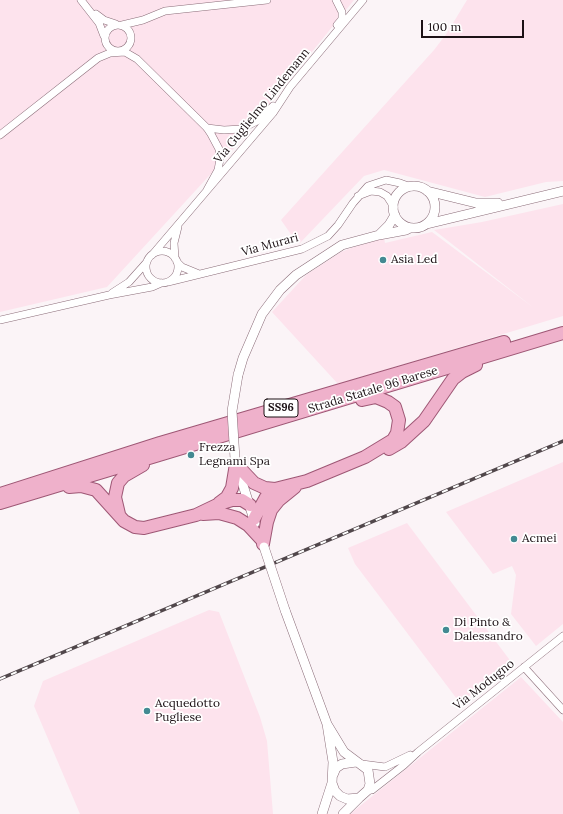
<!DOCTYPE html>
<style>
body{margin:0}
#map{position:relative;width:563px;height:814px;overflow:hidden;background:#fbf4f7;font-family:Lora,serif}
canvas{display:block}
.scale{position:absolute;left:421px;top:20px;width:103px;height:18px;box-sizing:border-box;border:2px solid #1c1115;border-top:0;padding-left:5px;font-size:12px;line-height:14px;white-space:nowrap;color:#1c1115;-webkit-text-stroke:3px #fff;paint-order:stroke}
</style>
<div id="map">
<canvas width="563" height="814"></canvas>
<div class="scale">100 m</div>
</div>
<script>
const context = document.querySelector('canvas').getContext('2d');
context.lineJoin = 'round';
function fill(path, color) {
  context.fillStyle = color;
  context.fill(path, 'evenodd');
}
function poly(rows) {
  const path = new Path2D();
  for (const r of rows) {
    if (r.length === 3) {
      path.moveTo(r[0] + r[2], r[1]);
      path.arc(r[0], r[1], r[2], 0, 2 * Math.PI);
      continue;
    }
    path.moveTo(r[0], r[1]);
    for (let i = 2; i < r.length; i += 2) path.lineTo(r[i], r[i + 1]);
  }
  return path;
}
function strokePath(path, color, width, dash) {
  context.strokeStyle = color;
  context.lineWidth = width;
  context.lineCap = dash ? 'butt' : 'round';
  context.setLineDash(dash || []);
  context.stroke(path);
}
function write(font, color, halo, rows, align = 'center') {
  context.font = font + ' Lora,serif';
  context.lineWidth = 3.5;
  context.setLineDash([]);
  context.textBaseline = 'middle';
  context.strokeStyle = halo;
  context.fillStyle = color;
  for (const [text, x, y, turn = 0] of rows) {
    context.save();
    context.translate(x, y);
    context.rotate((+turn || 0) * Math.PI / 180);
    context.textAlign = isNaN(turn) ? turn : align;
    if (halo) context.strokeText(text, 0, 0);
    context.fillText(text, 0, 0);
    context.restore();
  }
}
const built = poly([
 [0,0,354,0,230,153,107,287,0,312],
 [467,0,563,0,563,181,546,182,485,197,384,170,364,176,300,243,297,243,281,220,434,50,447,33],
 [563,204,563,316,338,384,272,312,306,275,341,252,354,247,384,238,385,243,432,232,534,308,434,230,482,222],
 [563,462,563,624,536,646,511,614,516,575,512,566,493,574,446,512],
 [407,523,512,663,460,703,355,564,348,548],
 [209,610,219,612,260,717,267,741,273,814,80,814,34,706,43,681],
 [521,677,563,722,563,814,350,814]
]);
const minor = poly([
 [81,0,99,23,104,36],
 [336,0,342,12,342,19,337,25],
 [96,14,104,20,116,24],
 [118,38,13],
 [122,25,143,20,165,11,267,0],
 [207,128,224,130,241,129,257,121,273,106],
 [0,135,98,58,110,53,125,52,137,59,207,128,211,134,219,149,220,159,218,170,207,190],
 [358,196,371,191,380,192,387,196,394,207],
 [162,267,16],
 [152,255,273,113,290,87,363,0],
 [175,258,174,243,178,227],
 [177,262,182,267,199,274],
 [168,282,302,249,328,236,338,225,353,203,368,186,386,180,400,183,411,187],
 [112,293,129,282,146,263],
 [0,320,109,295,152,287,161,283],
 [524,667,563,710],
 [362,764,385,767,410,755],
 [368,790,372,790,404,765,418,752,563,636]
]);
const tertiary = poly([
 [414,207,21],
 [427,191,476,203,498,203],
 [427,224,563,191],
 [379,235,389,225,395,215],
 [238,375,243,358,262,314,280,290,296,275,342,245,379,235,406,230,410,228],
 [237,466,255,523],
 [285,610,327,724,344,752,368,770,370,784,368,790,359,798,347,799,340,796,335,791,332,783,333,762,327,724],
 [333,775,336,768,342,764,356,762],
 [322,814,332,783],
 [343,814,359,798]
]);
const primary = poly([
 [389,449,401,442,424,421,453,379,462,372,476,365],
 [236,464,254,483,265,488,275,489,307,481,365,457,393,440,397,433,399,420,395,407,388,402,376,397,362,400],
 [69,487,81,486,96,490,124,521,135,527,144,528,196,515,219,504,232,500,242,500,250,505],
 [0,494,160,443,504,342],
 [0,503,563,333],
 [219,503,227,497,232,488,236,464],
 [119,514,115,497,118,483,124,476,143,465],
 [203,514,219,513,237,518,248,525,261,539],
 [254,519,266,497,279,489],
 [263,544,267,522,271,510,279,500,295,487]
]);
const rail = poly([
 [0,679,563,441]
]);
const tertiaryBridge = poly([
 [235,459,232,411,238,375],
 [264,547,285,610]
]);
const markers = [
 [383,260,4,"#438a92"],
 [191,455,4,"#438a92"],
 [514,539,4,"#438a92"],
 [446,630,4,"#438a92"],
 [147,711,4,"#438a92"]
];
const shields = [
 [281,408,34]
];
const shieldNames = [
 ["SS96",281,408]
];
const streetNames = [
 ["Via Guglielmo Lindemann",262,106,-51],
 ["Via Murari",270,245,-15],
 ["Strada Statale 96 Barese",373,390,-17],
 ["Via Modugno",484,685,-38]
];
const poiNames = [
 ["Asia Led",391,260],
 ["Frezza",199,448],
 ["Legnami Spa",199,462],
 ["Acmei",522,539],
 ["Di Pinto &",454,623],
 ["Dalessandro",454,637],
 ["Acquedotto",155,704],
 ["Pugliese",155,718]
];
fill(built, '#fde3ed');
strokePath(minor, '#8b6d79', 8);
strokePath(tertiary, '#8b6d79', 10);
strokePath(primary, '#9e5775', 14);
strokePath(minor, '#fff', 7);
strokePath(tertiary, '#fff', 9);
strokePath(primary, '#efb1cb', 12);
strokePath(rail, '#51474b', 3.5);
strokePath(rail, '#fff', 2, [6]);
strokePath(tertiaryBridge, '#8b6d79', 10, []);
strokePath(tertiaryBridge, '#fff', 9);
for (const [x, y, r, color] of markers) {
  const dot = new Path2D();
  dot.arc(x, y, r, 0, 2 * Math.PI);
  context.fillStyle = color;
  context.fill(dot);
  strokePath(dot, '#fff', 1.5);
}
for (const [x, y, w] of shields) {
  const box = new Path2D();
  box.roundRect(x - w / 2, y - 9, w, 18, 3);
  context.fillStyle = '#fff';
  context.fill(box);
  strokePath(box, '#1c1115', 1);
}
write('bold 11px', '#1c1115', null, shieldNames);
write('12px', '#1c1115', '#fff', streetNames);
write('12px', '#1c1115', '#fff', poiNames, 'left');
</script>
